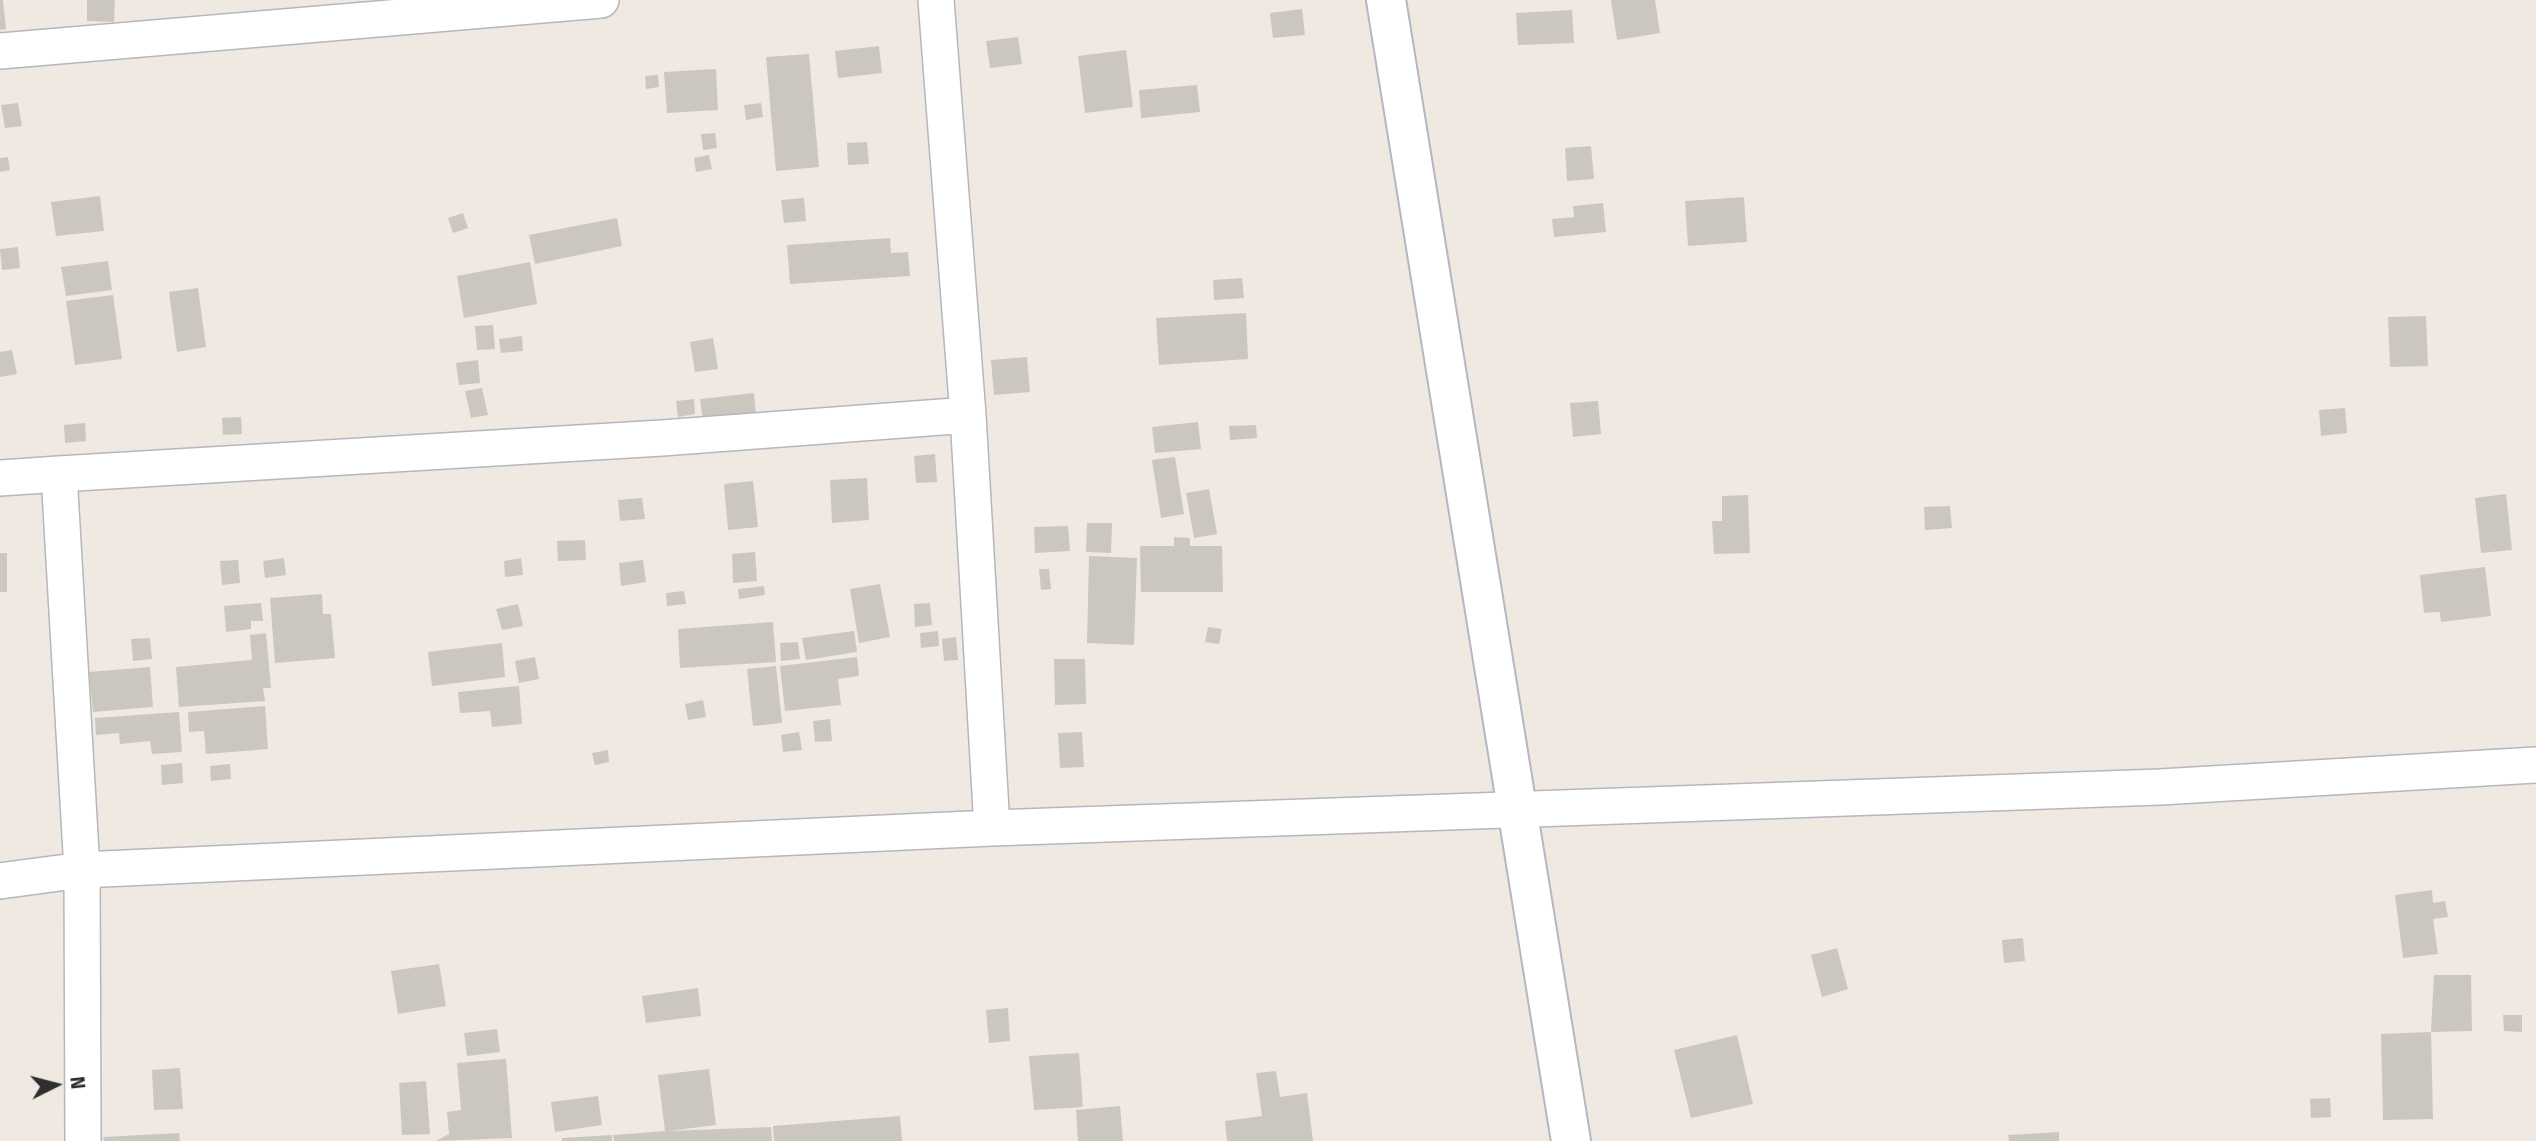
<!DOCTYPE html>
<style>
body{margin:0}
#map{position:relative;width:2536px;height:1141px;overflow:hidden;background:#efe9e1;font-family:"Fira Sans",sans-serif}
canvas{display:block}
.north{position:absolute;left:21px;top:1050px;width:70px;height:70px;-webkit-text-stroke:5px #fff;paint-order:stroke;rotate:84deg;font-size:19px;font-weight:700;line-height:28px;text-align:center;color:#2e2e2e}
.north::after{content:'';display:block;margin:auto;width:24px;height:32px;background:#2e2e2e;clip-path:polygon(50% 0,100% 100%,50% 72%,0 100%)}
</style>
<div id="map">
<canvas width="2536" height="1141"></canvas>
<div class="north">N</div>
</div>
<script>
const context = document.querySelector('canvas').getContext('2d');
context.lineJoin = 'round';
function fill(path, color) {
  context.fillStyle = color;
  context.fill(path, 'evenodd');
}
function poly(rows) {
  const path = new Path2D();
  for (const r of rows) {
    path.moveTo(r[0], r[1]);
    for (let i = 2; i < r.length; i += 2) path.lineTo(r[i], r[i + 1]);
  }
  return path;
}
function strokePath(path, color, width, dash) {
  context.strokeStyle = color;
  context.lineWidth = width;
  context.lineCap = dash ? 'butt' : 'round';
  context.setLineDash(dash || []);
  context.stroke(path);
}
const building = poly([
 [0,0,3,0,6,29,0,30],
 [87,0,115,0,114,22,87,21],
 [1611,0,1655,0,1660,33,1617,40],
 [1302,9,1305,35,1273,38,1270,13],
 [1572,10,1574,43,1518,45,1516,13],
 [1018,37,1022,64,990,68,986,41],
 [879,46,882,73,838,78,835,51],
 [1126,50,1133,107,1085,113,1078,56],
 [809,54,819,167,776,171,766,57],
 [716,69,718,110,667,113,664,72],
 [658,75,659,87,646,89,645,76],
 [1197,85,1200,112,1141,118,1139,90],
 [18,103,22,126,5,128,1,105],
 [761,103,763,117,746,120,744,105],
 [715,133,717,148,703,150,701,134],
 [867,142,869,164,848,165,847,143],
 [1591,146,1594,179,1567,181,1565,148],
 [709,155,712,169,696,172,694,158],
 [8,157,10,170,0,172,0,158],
 [100,196,104,231,56,236,51,202],
 [1744,197,1747,242,1688,246,1685,201],
 [804,198,806,221,784,223,781,200],
 [1603,203,1606,232,1554,237,1552,219,1574,217,1573,206],
 [463,213,468,228,453,233,448,218],
 [617,218,622,246,535,264,529,235],
 [890,238,891,253,908,252,910,276,790,284,787,245],
 [18,247,20,268,2,270,0,249],
 [108,261,112,290,66,296,61,267],
 [530,262,537,304,464,318,457,276],
 [1242,278,1244,298,1214,300,1213,280],
 [198,288,206,347,177,352,169,292],
 [113,295,122,359,75,365,66,301],
 [1246,313,1248,359,1159,365,1156,318],
 [2426,316,2428,366,2390,367,2388,317],
 [493,325,495,349,477,350,475,326],
 [522,336,523,351,501,353,499,339],
 [713,338,718,369,695,372,690,342],
 [12,350,17,374,0,377,0,352],
 [1027,357,1030,392,994,395,991,360],
 [478,360,480,383,459,385,456,363],
 [482,388,488,415,471,418,465,391],
 [754,393,756,416,703,422,700,399],
 [694,399,695,414,678,417,676,401],
 [1598,401,1601,434,1573,437,1570,403],
 [2345,408,2347,433,2321,436,2319,410],
 [241,417,242,434,223,435,222,418],
 [1198,422,1201,449,1155,453,1152,427],
 [85,423,86,441,65,443,64,425],
 [1256,425,1257,438,1230,440,1229,426],
 [935,454,937,482,916,483,914,456],
 [1175,457,1184,514,1161,518,1152,460],
 [867,478,869,520,832,523,830,480],
 [753,481,758,527,728,530,724,484],
 [1209,489,1217,534,1194,538,1186,493],
 [2506,494,2512,550,2481,553,2475,498],
 [1748,495,1750,553,1714,554,1712,521,1722,521,1722,496],
 [642,498,645,519,620,521,618,500],
 [1950,506,1952,528,1925,530,1924,507],
 [1087,523,1112,523,1111,553,1086,552],
 [1068,526,1070,551,1035,553,1034,527],
 [1174,537,1190,538,1190,546,1222,546,1223,592,1141,592,1140,546,1174,546],
 [585,540,586,560,558,561,557,541],
 [755,552,757,581,733,583,732,554],
 [0,553,7,553,7,592,0,592],
 [1089,556,1137,558,1134,645,1087,643],
 [284,558,286,575,265,578,263,561],
 [521,558,523,575,505,577,504,561],
 [238,560,240,583,222,585,220,561],
 [643,560,646,582,621,586,619,563],
 [2485,567,2491,616,2441,622,2440,612,2424,613,2420,575],
 [1039,569,1049,569,1051,589,1041,590],
 [880,584,890,637,859,643,850,589],
 [764,586,765,595,739,599,738,589],
 [684,591,686,604,667,606,666,593],
 [322,594,323,614,331,614,335,658,275,663,270,598],
 [261,603,263,621,251,621,251,629,226,632,224,606],
 [930,603,932,625,915,627,914,604],
 [518,604,523,626,502,630,496,609],
 [773,622,776,662,680,668,678,629],
 [1208,627,1222,629,1219,644,1205,642],
 [854,631,857,652,806,660,802,638],
 [938,631,939,646,921,648,920,633],
 [266,633,271,688,263,688,265,701,179,707,176,667,252,660,250,635],
 [956,637,958,660,944,661,942,639],
 [150,638,152,659,133,661,131,639],
 [798,642,800,659,781,661,780,643],
 [502,643,505,677,432,686,428,652],
 [535,657,539,679,519,683,515,661],
 [857,657,859,676,838,679,841,705,785,711,780,666],
 [1054,659,1085,659,1086,704,1055,705],
 [776,666,782,723,753,726,747,669],
 [150,667,153,707,93,712,89,672],
 [519,686,522,724,492,727,490,711,460,713,458,692],
 [703,700,706,717,688,720,685,704],
 [265,706,268,749,206,754,204,731,189,732,188,712],
 [179,712,182,752,152,754,150,741,120,744,119,733,96,735,95,718],
 [830,719,832,741,815,742,813,721],
 [799,732,802,750,783,752,781,735],
 [1082,732,1084,767,1060,768,1058,733],
 [608,750,609,762,595,765,592,753],
 [182,763,183,783,162,785,161,765],
 [230,764,231,779,211,781,210,766],
 [2432,890,2433,903,2445,901,2448,917,2433,919,2438,954,2403,958,2395,895],
 [2023,938,2025,961,2004,963,2002,940],
 [1837,948,1848,989,1822,997,1811,955],
 [439,964,446,1006,398,1014,391,971],
 [2434,975,2471,975,2472,1031,2431,1032,2433,1119,2383,1120,2381,1034,2431,1032],
 [698,988,701,1016,646,1023,642,996],
 [1008,1008,1010,1041,989,1043,986,1010],
 [2503,1015,2522,1015,2522,1032,2504,1031],
 [497,1029,500,1052,467,1056,464,1033],
 [1737,1035,1753,1104,1691,1118,1674,1050],
 [1079,1053,1083,1107,1034,1110,1029,1056],
 [506,1059,512,1138,436,1141,449,1134,447,1112,461,1110,457,1063],
 [180,1068,183,1109,154,1110,152,1070],
 [709,1069,716,1125,668,1131,771,1127,772,1141,614,1141,613,1135,665,1131,658,1075],
 [1276,1071,1280,1097,1307,1093,1313,1141,1227,1141,1225,1121,1262,1116,1256,1073],
 [426,1081,430,1134,402,1135,399,1083],
 [598,1096,602,1125,555,1132,551,1102],
 [2330,1098,2331,1117,2311,1118,2310,1099],
 [1120,1106,1123,1141,1078,1141,1076,1110],
 [900,1116,902,1141,774,1141,773,1126],
 [2059,1132,2059,1141,2009,1141,2008,1135],
 [179,1133,180,1141,104,1141,103,1137],
 [612,1135,612,1141,562,1141,562,1138]
]);
const minor = poly([
 [936,0,968,415,992,828],
 [0,51,601,0],
 [59,474,662,438,968,415],
 [0,478,59,474,82,870,83,1141],
 [0,881,82,870,992,828,2160,787,2536,765]
]);
const tertiary = poly([
 [1386,0,1571,1141]
]);
fill(building, '#cbc7bf');
strokePath(minor, '#b4b7c1', 38);
strokePath(tertiary, '#b4b7c1', 42);
strokePath(minor, '#fff', 35);
strokePath(tertiary, '#fff', 38);
</script>
